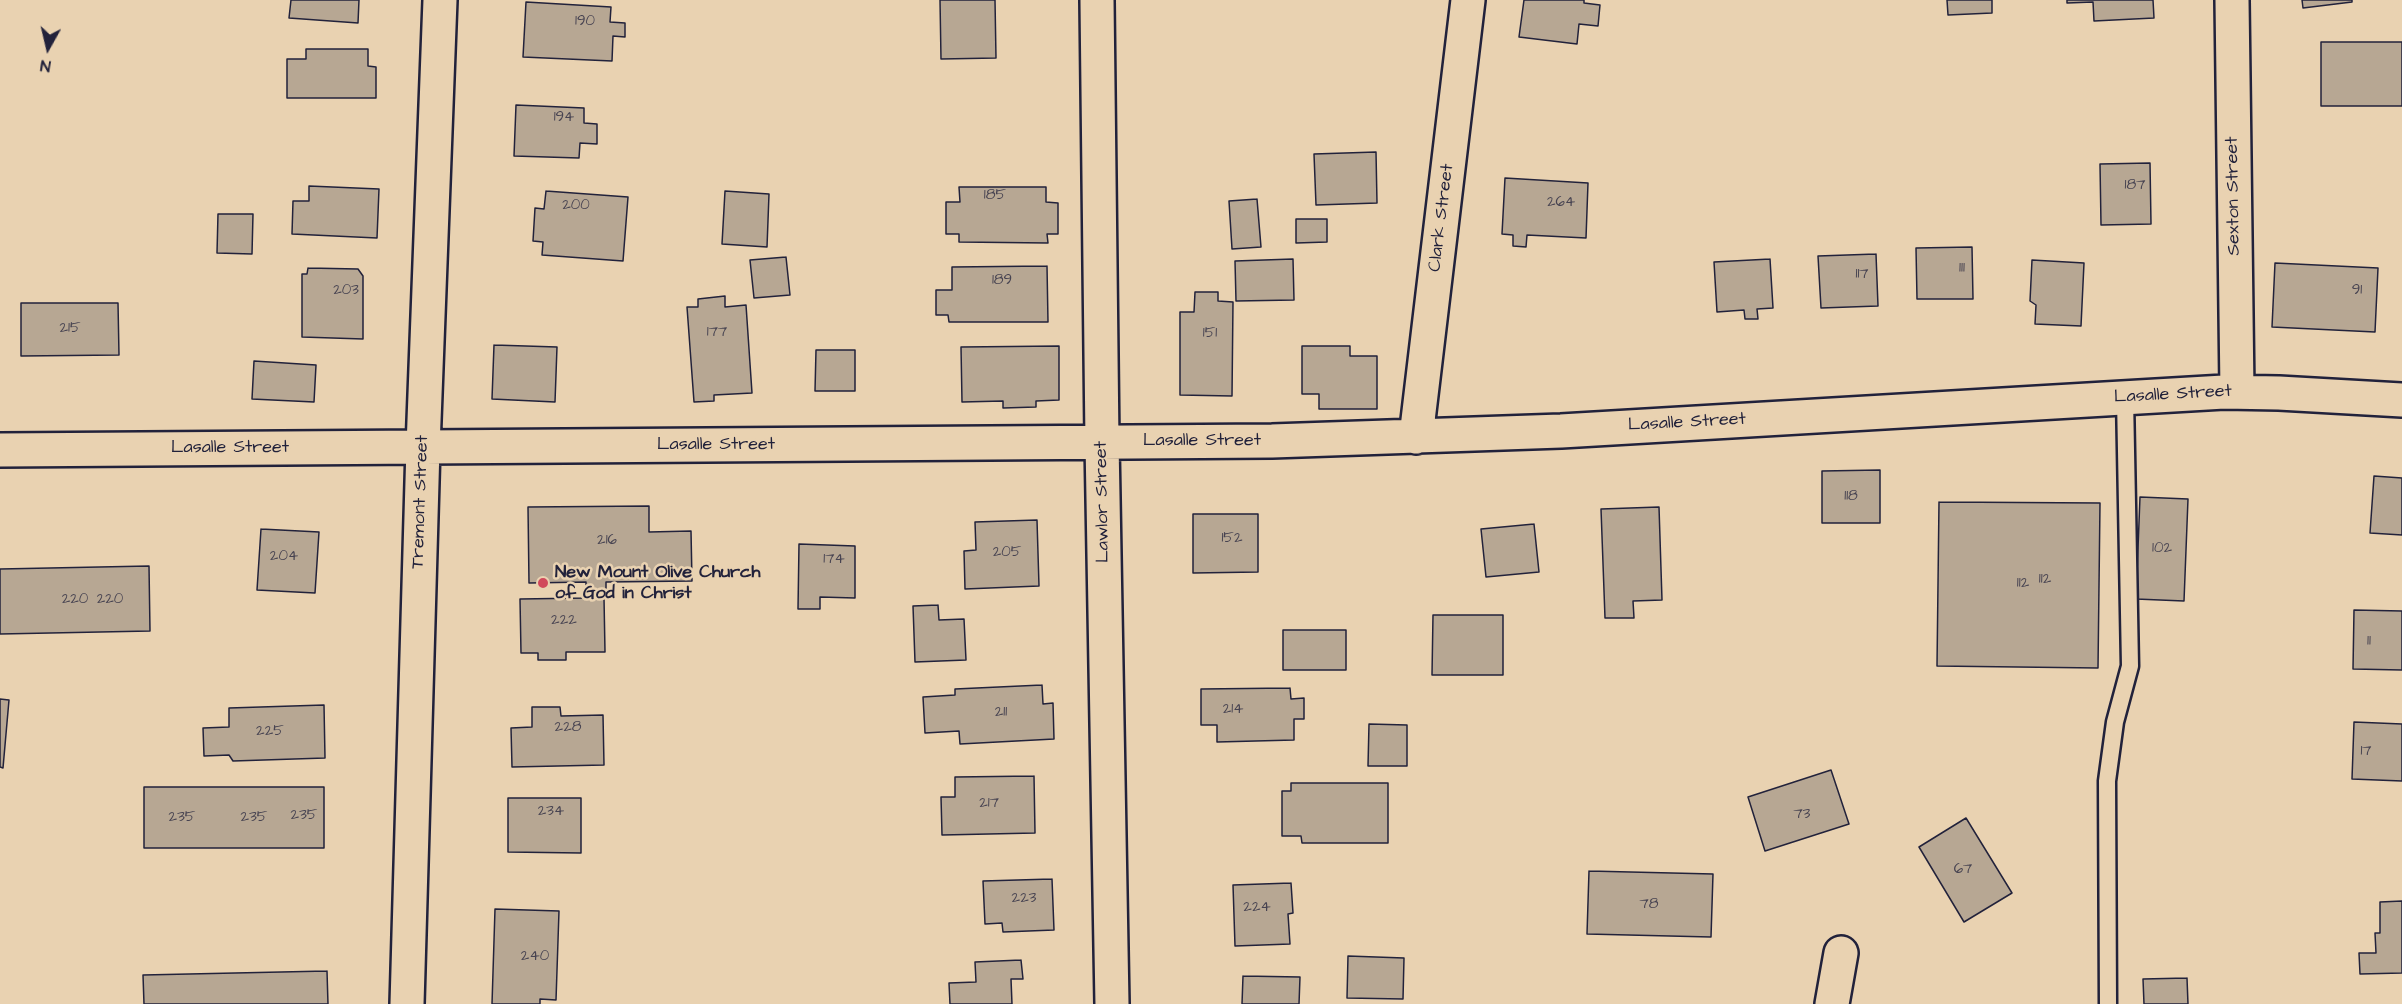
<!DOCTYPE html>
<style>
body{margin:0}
#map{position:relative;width:2402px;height:1004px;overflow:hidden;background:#e9d2b1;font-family:"Architects Daughter",sans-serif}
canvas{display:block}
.north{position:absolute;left:18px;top:18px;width:60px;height:60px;-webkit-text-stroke:4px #e9d2b1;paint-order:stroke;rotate:188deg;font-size:16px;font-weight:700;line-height:24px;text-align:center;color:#22223b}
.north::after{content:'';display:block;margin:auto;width:21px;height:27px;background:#22223b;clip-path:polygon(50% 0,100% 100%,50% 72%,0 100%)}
</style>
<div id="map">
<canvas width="2402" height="1004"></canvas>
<div class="north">N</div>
</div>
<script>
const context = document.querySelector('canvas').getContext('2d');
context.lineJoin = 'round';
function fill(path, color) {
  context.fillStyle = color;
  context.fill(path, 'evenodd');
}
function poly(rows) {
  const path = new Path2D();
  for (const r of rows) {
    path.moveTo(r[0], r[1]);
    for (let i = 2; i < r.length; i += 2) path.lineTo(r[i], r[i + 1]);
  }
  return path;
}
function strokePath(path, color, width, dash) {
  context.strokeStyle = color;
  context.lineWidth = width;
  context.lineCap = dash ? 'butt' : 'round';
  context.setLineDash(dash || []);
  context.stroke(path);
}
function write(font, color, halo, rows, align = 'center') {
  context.font = font + ' "Architects Daughter",sans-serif';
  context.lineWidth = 5;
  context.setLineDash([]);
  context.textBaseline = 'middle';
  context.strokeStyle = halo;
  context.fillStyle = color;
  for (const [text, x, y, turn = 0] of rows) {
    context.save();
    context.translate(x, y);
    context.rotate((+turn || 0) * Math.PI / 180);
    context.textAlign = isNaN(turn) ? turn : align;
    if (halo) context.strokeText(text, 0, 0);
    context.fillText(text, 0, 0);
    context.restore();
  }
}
const building = poly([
 [291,0,359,0,358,23,289,18,291,0],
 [940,0,995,0,996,58,941,59,940,0],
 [1524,0,1584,0,1584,3,1600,5,1598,26,1579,24,1577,44,1519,37,1524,0],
 [1947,0,1992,0,1992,13,1948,15,1947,0],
 [2067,0,2153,0,2154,18,2094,21,2093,2,2067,3,2067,0],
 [2302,0,2352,0,2352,2,2303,8,2302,0],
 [526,2,611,7,610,22,625,23,625,37,613,36,612,61,523,57,526,2],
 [2321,42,2402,42,2402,106,2321,106,2321,42],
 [306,49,368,49,368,66,376,67,376,98,287,98,287,59,306,59,306,49],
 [516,105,584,108,584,123,597,124,597,144,580,143,579,158,514,156,516,105],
 [1376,152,1377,203,1316,205,1314,154,1376,152],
 [2150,163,2151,224,2101,225,2100,164,2150,163],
 [1505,178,1588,183,1586,238,1527,235,1526,247,1513,246,1513,235,1502,234,1505,178],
 [309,186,379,189,377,238,292,234,293,201,309,201,309,186],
 [959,187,1046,187,1046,202,1058,203,1058,234,1047,234,1048,243,959,242,959,234,946,234,946,202,960,202,959,187],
 [546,191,628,197,623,261,542,255,543,242,533,241,535,208,544,209,546,191],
 [725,191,769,194,767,247,722,244,725,191],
 [1257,199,1261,247,1232,249,1229,201,1257,199],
 [218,214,253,214,252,254,217,253,218,214],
 [1296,219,1327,219,1327,242,1296,243,1296,219],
 [1972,247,1973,299,1917,299,1916,248,1972,247],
 [1876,254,1878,306,1821,308,1818,256,1876,254],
 [786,257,790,295,754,298,750,260,786,257],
 [1293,259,1294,300,1236,301,1235,261,1293,259],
 [1770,259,1773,308,1757,309,1758,319,1745,319,1744,310,1717,312,1714,262,1770,259],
 [2032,260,2084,263,2081,326,2035,324,2036,305,2030,301,2032,260],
 [2275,263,2378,268,2375,332,2272,327,2275,263],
 [1047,266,1048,322,949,322,948,315,936,315,936,290,952,290,952,267,1047,266],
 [308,268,358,269,363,276,363,339,302,337,302,274,307,274,308,268],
 [1195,292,1218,292,1218,301,1233,302,1232,396,1180,395,1180,312,1194,312,1195,292],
 [725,296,725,307,746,305,752,393,714,395,714,401,694,402,687,307,698,307,698,299,725,296],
 [21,303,118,303,119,355,21,356,21,303],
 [494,345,557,347,555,402,492,399,494,345],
 [1059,346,1059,400,1036,401,1036,407,1003,408,1003,401,962,402,961,347,1059,346],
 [1302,346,1350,346,1350,356,1377,356,1377,409,1319,409,1319,394,1302,394,1302,346],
 [816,350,855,350,855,391,815,391,816,350],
 [254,361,316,365,314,402,252,399,254,361],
 [1880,470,1880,523,1822,523,1822,471,1880,470],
 [2374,476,2402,478,2402,535,2370,533,2374,476],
 [2140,497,2188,499,2184,601,2136,599,2140,497],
 [1939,502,2100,503,2098,668,1937,666,1939,502],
 [649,506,649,532,691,531,692,581,606,582,606,598,604,598,605,652,566,652,566,660,538,660,538,653,521,653,520,599,586,598,586,582,529,583,528,507,649,506],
 [1659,507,1662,600,1633,601,1634,618,1605,618,1601,509,1659,507],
 [1193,514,1258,514,1258,572,1193,573,1193,514],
 [1037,520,1039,586,965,589,964,551,976,550,975,522,1037,520],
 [1534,524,1539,572,1486,577,1481,529,1534,524],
 [261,529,319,532,315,593,257,590,261,529],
 [799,544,855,546,855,598,820,597,820,609,798,609,799,544],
 [149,566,150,631,0,634,0,569,149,566],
 [938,605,939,620,964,619,966,660,915,662,913,606,938,605],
 [2354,610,2402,611,2402,670,2353,669,2354,610],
 [1433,615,1503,615,1503,675,1432,675,1433,615],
 [1283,630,1346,630,1346,670,1283,670,1283,630],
 [1042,685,1043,704,1053,703,1054,739,960,744,959,731,925,733,923,697,955,695,955,689,1042,685],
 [1290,688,1291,699,1304,698,1304,719,1294,719,1294,740,1217,742,1217,725,1201,725,1201,689,1290,688],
 [0,699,9,700,3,768,0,767,0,699],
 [324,705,325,758,233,761,229,755,204,756,203,728,229,727,229,708,324,705],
 [532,707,560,707,561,716,603,715,604,765,512,767,511,728,532,727,532,707],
 [2354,722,2402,724,2402,781,2352,779,2354,722],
 [1369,724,1407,725,1407,766,1368,766,1369,724],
 [1831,770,1849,824,1765,851,1748,797,1831,770],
 [1034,776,1035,833,942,835,941,797,955,797,955,777,1034,776],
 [1291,783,1388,783,1388,843,1302,843,1301,836,1282,836,1282,791,1291,791,1291,783],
 [144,787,324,787,324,848,144,848,144,787],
 [508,798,581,798,581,853,508,852,508,798],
 [1966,818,2012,893,1964,922,1919,847,1966,818],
 [1589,871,1713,874,1711,937,1587,934,1589,871],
 [1052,879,1054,930,1003,932,1002,923,985,924,983,881,1052,879],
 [1291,883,1293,913,1288,914,1290,944,1235,946,1233,885,1291,883],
 [2402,901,2402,973,2360,974,2359,953,2376,953,2375,933,2380,933,2380,902,2402,901],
 [495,909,559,911,556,1000,540,999,540,1004,492,1004,495,909],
 [1348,956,1404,958,1403,999,1347,998,1348,956],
 [1021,960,1023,979,1011,979,1012,1004,950,1004,949,983,976,982,975,962,1021,960],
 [327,971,328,1004,144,1004,143,975,327,971],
 [1243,976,1300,977,1299,1004,1242,1004,1243,976],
 [2187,978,2188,1004,2144,1004,2143,979,2187,978]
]);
const lane = poly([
 [2108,1004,2107,781,2115,722,2130,666,2125,397]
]);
const street = poly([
 [1097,0,1102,442,1112,1004],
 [2232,0,2237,391],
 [1416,437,1468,0],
 [0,450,1272,441,1561,431,2224,392,2279,393,2402,400],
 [407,1004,423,447,440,0],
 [1832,1004,1841,953]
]);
const markers = [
 [543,583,6,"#d1495b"]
];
const numberNames = [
 ["190",585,22],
 ["194",564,118],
 ["187",2135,186],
 ["185",995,196],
 ["264",1561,203],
 ["200",576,206],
 ["111",1962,269],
 ["117",1862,275],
 ["189",1002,281],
 ["203",346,291],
 ["91",2357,291],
 ["215",70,329],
 ["177",717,333],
 ["151",1210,334],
 ["118",1851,497],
 ["152",1232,539],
 ["216",607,541],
 ["102",2162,549],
 ["205",1007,553],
 ["204",284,557],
 ["174",834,560],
 ["112",2045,580],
 ["112",2023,584],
 ["220",75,600],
 ["220",110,600],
 ["222",564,621],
 ["11",2369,642],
 ["214",1233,710],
 ["211",1001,713],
 ["228",568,728],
 ["225",270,732],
 ["17",2366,752],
 ["217",989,804],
 ["234",551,812],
 ["73",1802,815],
 ["235",304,816],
 ["235",182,818],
 ["235",254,818],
 ["67",1963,870],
 ["223",1024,899],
 ["78",1649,905],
 ["224",1257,908],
 ["240",535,957]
];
const streetNames = [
 ["Sexton Street",2234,196,-91],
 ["Clark Street",1442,218,-83],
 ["Lasalle Street",2173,395,-3],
 ["Lasalle Street",1687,423,-3],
 ["Lasalle Street",1202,441],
 ["Lasalle Street",716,445],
 ["Lasalle Street",230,448],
 ["Tremont Street",421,502,-88],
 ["Lawlor Street",1103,502,-91]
];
const poiNames = [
 ["New Mount Olive Church",555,573],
 ["of God in Christ",555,594]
];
fill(building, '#b7a793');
strokePath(building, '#22223b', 1.5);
strokePath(lane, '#22223b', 21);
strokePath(street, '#22223b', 38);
strokePath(lane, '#e9d2b1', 16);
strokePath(street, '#e9d2b1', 33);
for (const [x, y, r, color] of markers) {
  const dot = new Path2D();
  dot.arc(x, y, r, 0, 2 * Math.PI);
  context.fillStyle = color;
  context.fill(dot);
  strokePath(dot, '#e9d2b1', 2);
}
write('15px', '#474351', null, numberNames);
write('18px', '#22223b', '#e9d2b1', streetNames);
write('bold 18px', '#22223b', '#e9d2b1', poiNames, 'left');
</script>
